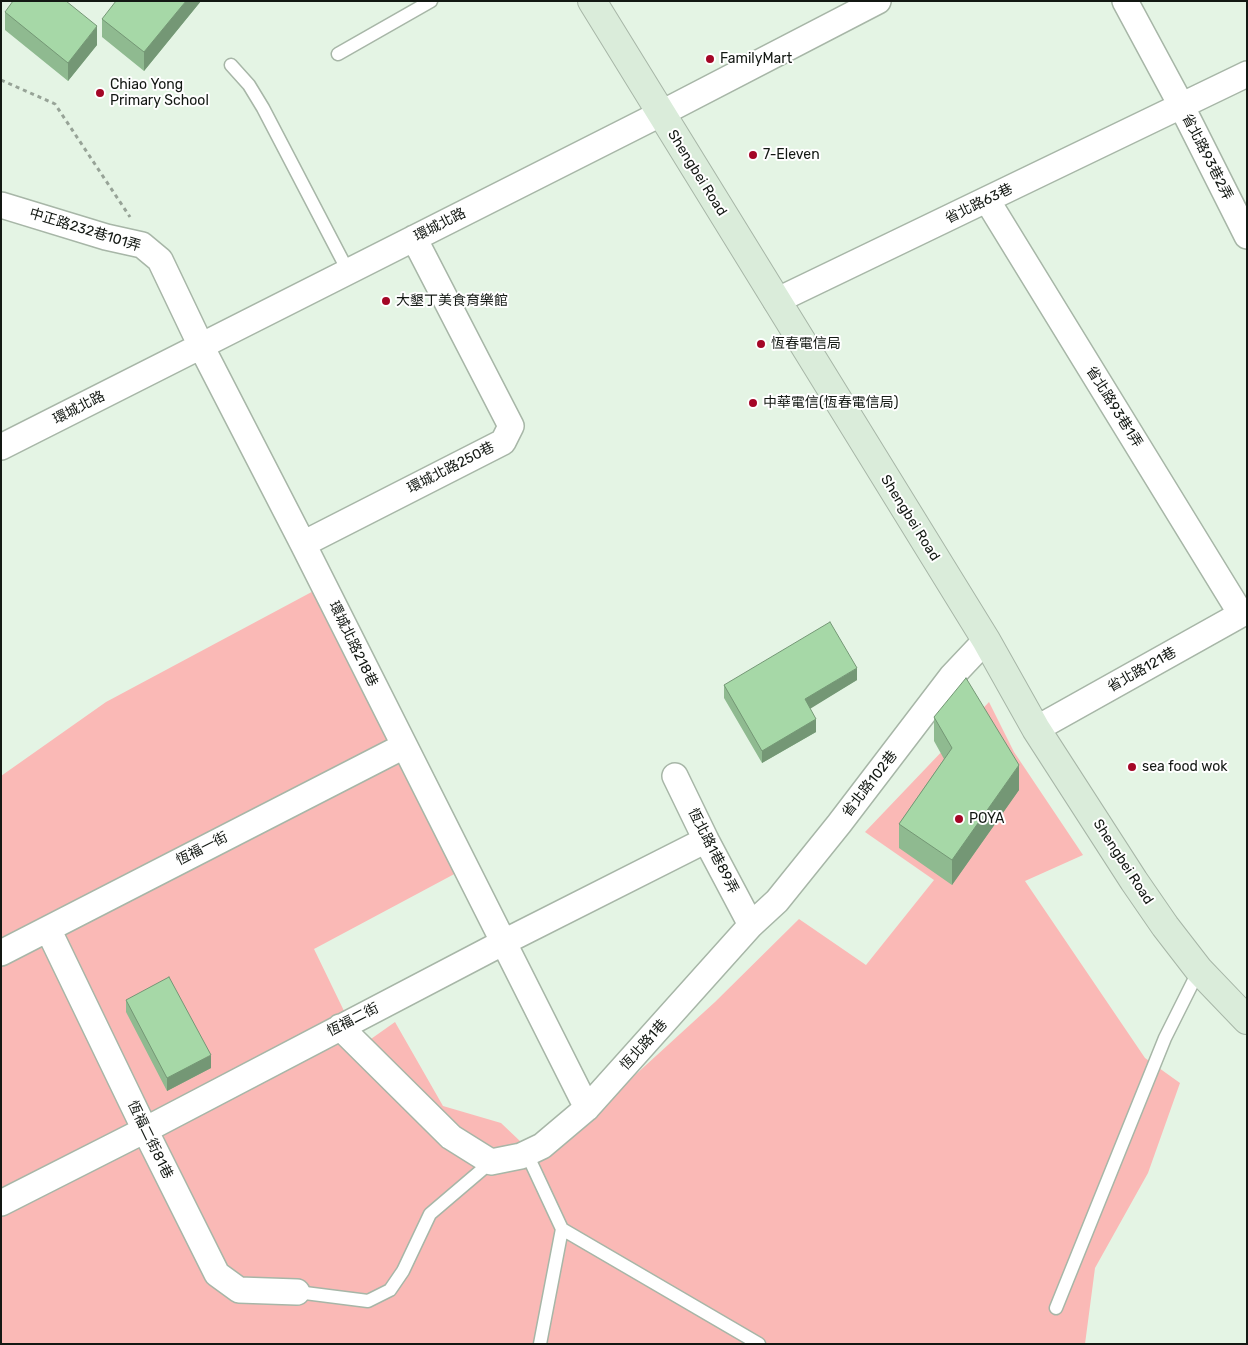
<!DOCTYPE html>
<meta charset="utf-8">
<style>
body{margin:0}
#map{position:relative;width:1248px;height:1345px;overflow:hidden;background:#e4f4e4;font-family:Rubik,sans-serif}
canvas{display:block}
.frame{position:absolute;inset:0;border:2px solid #131813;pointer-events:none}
</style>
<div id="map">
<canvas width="1248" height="1345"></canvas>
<div class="frame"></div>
</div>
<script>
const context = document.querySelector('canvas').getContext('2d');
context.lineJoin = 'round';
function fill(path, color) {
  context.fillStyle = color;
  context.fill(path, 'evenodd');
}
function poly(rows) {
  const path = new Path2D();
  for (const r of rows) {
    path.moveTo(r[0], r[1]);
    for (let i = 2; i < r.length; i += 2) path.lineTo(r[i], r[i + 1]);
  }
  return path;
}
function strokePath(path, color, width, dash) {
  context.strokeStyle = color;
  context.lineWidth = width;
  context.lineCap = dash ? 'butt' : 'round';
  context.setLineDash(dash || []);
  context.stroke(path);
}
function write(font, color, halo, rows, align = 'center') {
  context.font = font + ' Rubik,"Noto Sans TC",sans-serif';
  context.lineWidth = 4;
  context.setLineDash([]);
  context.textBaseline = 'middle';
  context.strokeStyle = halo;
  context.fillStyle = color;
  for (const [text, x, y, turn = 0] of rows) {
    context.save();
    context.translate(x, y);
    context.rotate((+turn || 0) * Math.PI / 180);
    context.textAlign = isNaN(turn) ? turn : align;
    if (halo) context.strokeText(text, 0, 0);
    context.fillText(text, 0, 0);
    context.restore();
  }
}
const green = poly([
 [321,587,460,871,314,949,361,1046,395,1022,443,1106,501,1123,541,1161,715,1002,799,919,866,965,934,880,865,832,989,702,1014,752,1083,855,1025,881,1145,1058,1180,1083,1148,1173,1095,1268,1085,1344,1,1344,1,776,106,702]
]);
const path = poly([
 [1,80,55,104,130,217]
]);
const service = poly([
 [338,54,431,1],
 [231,65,249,85,263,108,348,271],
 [527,1154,562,1229,540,1344],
 [562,1229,759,1344],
 [297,1292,368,1301,390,1290,403,1271,430,1214,491,1162],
 [1056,1308,1165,1038,1199,970]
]);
const minor = poly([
 [1125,1,1181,105,1247,236],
 [987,200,1241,614],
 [1,205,106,237,142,245,160,260,201,346,303,544,587,1108],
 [776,301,1247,74],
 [1,447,660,114,878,1],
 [303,544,503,442,511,426,414,238],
 [1036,729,1247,611],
 [675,776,706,840,751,925],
 [48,929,145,1130,217,1274,239,1290,297,1292],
 [1,953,404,746],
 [340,1027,451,1137,491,1162,521,1156,542,1146,587,1108,751,925,777,901,839,824,952,676,986,640],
 [1,1203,145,1130,504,942,706,840]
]);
const secondary = poly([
 [592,1,986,640,1036,729,1134,881,1165,926,1199,970,1247,1020]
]);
const wall = poly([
 [201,1,144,71,102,37,102,19],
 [5,12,97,45,68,81,5,30],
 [857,680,810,708,816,732,762,763,724,698,724,685],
 [934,717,1019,790,952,885,899,848,899,824,944,759,934,741],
 [126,1000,211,1068,167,1091,126,1012]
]);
const shadedWall = poly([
 [186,1,201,1,144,71,144,52],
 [97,26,97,45,68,81,68,63],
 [857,668,857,680,805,712,805,699],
 [816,719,816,732,762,763,762,751],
 [1019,765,1019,790,952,885,952,860],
 [211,1055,211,1068,167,1091,167,1078]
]);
const building = poly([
 [13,1,66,1,97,26,68,63,5,12,13,1],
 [116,1,186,1,144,52,102,19,116,1],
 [830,622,857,668,805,699,816,719,762,751,724,685,830,622],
 [966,678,1019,765,952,860,899,824,952,748,934,717,966,678],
 [169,977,211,1055,167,1078,126,1000,169,977]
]);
const markers = [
 [710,59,5,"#a40626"],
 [100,93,5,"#a40626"],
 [753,155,5,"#a40626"],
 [386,301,5,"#a40626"],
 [761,344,5,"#a40626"],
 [753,403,5,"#a40626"],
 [1132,767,5,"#a40626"],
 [959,819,5,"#a40626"]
];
const poiNames = [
 ["FamilyMart",720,59],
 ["Chiao Yong",110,85],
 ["Primary School",110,101],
 ["7-Eleven",763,155],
 ["大墾丁美食育樂館",396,301],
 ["恆春電信局",771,344],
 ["中華電信(恆春電信局)",763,403],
 ["sea food wok",1142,767],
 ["POYA",969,819]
];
const streetNames = [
 ["省北路93巷2弄",1207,157,63],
 ["Shengbei Road",697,173,58],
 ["省北路63巷",979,204,-26],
 ["環城北路",440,225,-27],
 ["中正路232巷101弄",85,230,17],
 ["省北路93巷1弄",1114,407,58],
 ["環城北路",79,408,-27],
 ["環城北路250巷",451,468,-27],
 ["Shengbei Road",910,518,58],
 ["環城北路218巷",353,644,64],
 ["省北路121巷",1142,670,-29],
 ["省北路102巷",870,784,-52],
 ["恆福一街",202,849,-27],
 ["恆北路1巷89弄",713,851,63],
 ["Shengbei Road",1123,862,57],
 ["恆福二街",353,1020,-27],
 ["恆北路1巷",644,1045,-48],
 ["恆福二街81巷",150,1140,64]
];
fill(green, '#fab9b6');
strokePath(service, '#a7b6a7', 15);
strokePath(minor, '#a7b6a7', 28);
strokePath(secondary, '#a7b6a7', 30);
strokePath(path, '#97a397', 3, [4, 4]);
strokePath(service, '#fff', 12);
strokePath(minor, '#fff', 25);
strokePath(secondary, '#daecda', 28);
fill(wall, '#8fba90');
fill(shadedWall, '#749775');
fill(building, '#a6d8a7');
strokePath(building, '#749775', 1);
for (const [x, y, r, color] of markers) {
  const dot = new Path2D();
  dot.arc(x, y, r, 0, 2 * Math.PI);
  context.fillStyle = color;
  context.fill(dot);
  strokePath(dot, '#fff', 2);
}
write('14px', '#131813', '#fff', poiNames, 'left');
write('14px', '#131813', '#fff', streetNames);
</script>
